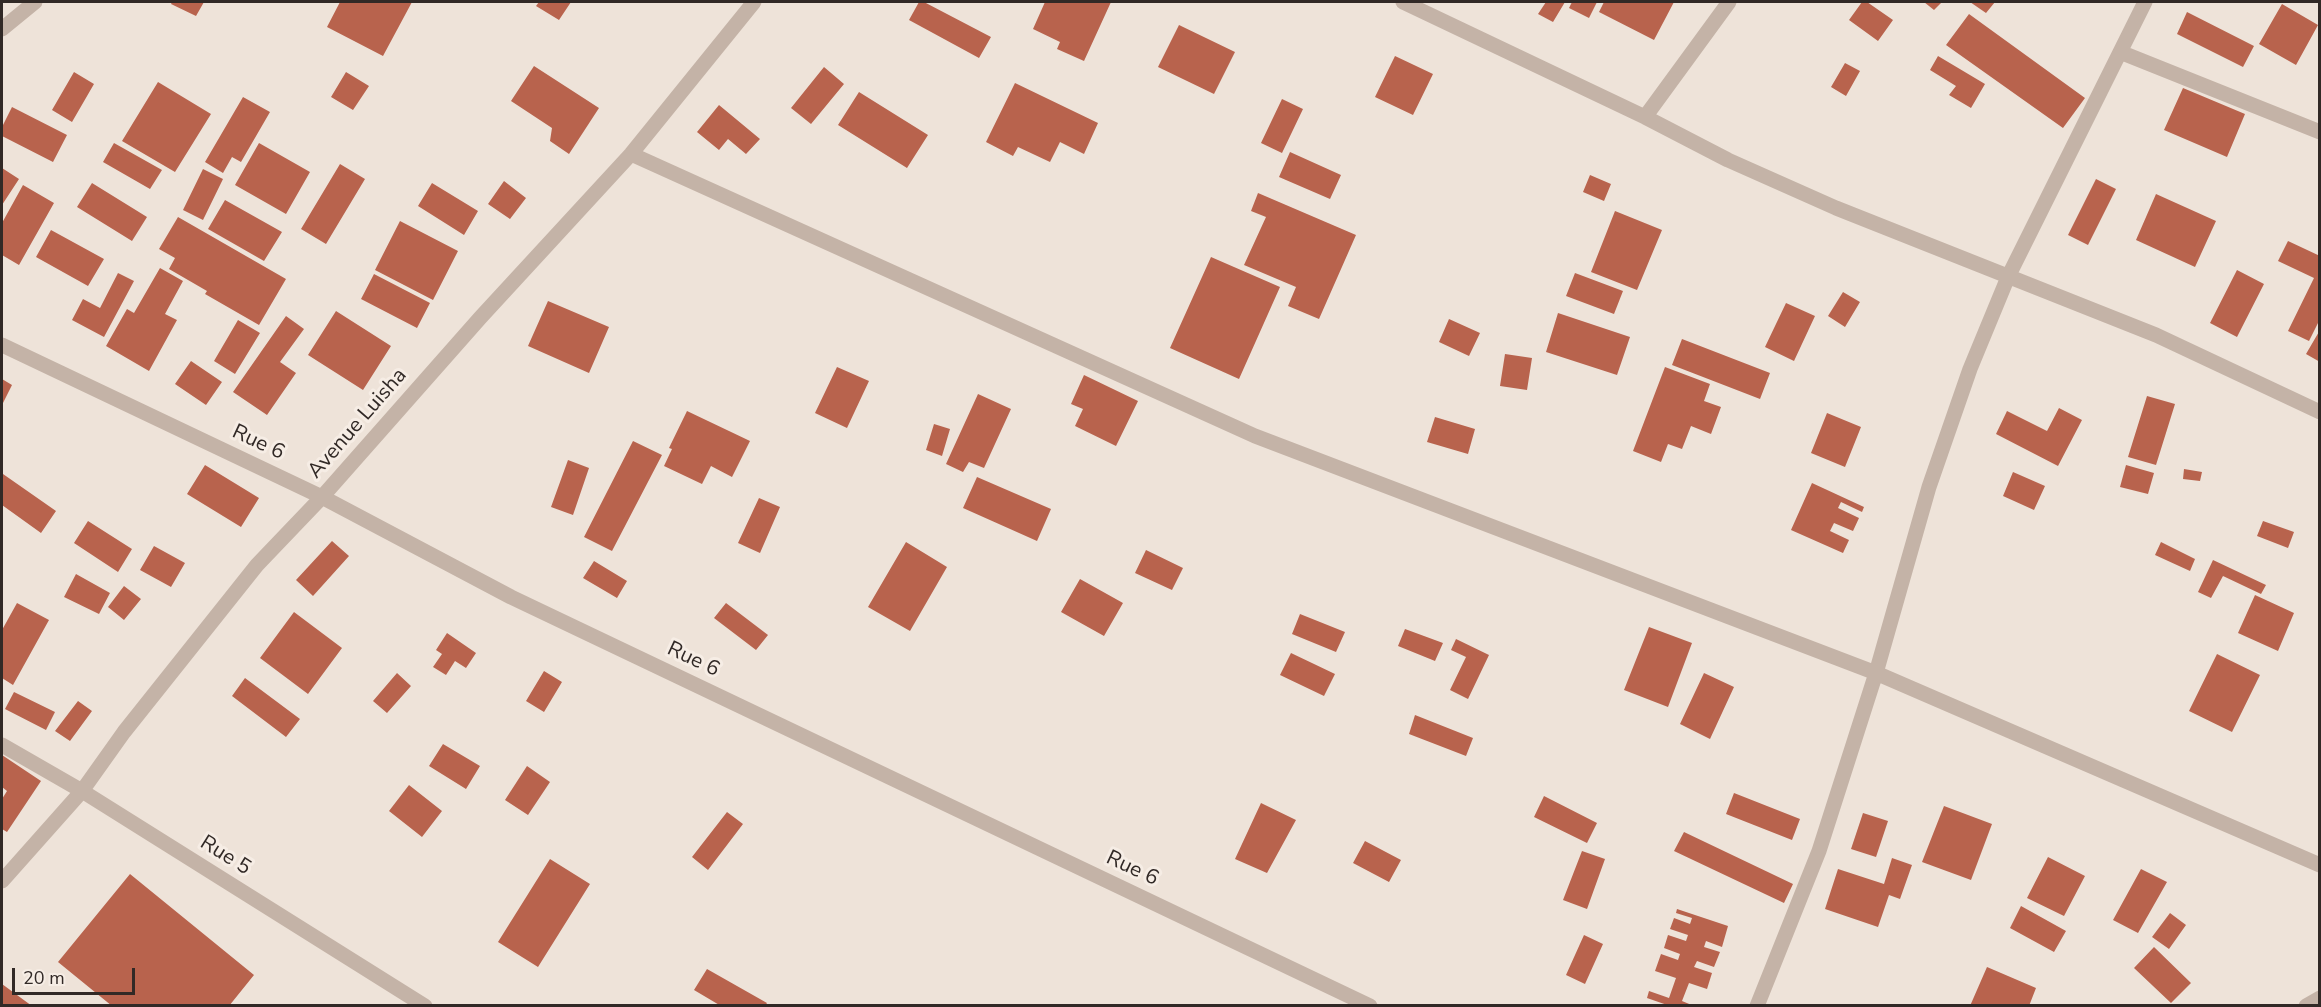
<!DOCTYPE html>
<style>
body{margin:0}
#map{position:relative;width:2321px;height:1007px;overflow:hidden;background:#eee3d9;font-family:"Nunito Sans",sans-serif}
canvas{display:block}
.frame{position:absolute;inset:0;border:3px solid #312926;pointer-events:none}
.scale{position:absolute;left:12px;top:968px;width:123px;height:27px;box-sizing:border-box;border:3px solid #312926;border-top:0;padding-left:8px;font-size:18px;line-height:21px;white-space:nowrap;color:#312926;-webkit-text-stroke:4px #f6ede5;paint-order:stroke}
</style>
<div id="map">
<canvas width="2321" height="1007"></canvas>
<div class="frame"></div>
<div class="scale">20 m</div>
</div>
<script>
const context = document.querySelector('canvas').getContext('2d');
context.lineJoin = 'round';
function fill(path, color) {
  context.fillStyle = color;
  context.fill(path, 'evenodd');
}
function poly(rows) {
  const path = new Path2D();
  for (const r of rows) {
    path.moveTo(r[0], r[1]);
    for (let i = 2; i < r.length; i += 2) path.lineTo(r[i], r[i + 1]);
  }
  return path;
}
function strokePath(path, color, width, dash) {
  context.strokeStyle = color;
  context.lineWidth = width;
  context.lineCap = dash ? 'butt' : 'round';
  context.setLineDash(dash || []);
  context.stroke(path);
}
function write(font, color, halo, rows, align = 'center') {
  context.font = font + ' "Nunito Sans",sans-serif';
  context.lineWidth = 6;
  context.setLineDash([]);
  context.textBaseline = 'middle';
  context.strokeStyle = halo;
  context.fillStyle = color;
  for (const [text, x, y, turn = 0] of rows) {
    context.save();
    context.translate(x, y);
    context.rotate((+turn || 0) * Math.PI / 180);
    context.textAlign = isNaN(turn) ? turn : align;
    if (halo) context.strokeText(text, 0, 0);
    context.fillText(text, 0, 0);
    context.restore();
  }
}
const building = poly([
 [172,2,204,2,196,16,171,4],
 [340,2,412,2,383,56,327,27],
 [539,2,571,2,559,20,536,6],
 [919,2,924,2,991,37,979,58,909,20],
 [1045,2,1111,2,1084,61,1057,49,1060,42,1033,29],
 [1546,2,1565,2,1553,22,1538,14],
 [1572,2,1597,2,1589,18,1569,8],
 [1604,2,1674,2,1654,40,1599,12],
 [1862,2,1867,2,1893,20,1878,41,1849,20],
 [1924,2,1942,2,1934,10],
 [1970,2,1995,2,1986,13],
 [2282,4,2318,25,2296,65,2259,44],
 [2187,12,2254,46,2243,67,2177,34],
 [1969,14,2085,98,2063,128,1946,45],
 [1179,25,1235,52,1214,94,1158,67],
 [1395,56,1433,74,1413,115,1375,97],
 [1938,56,1985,84,1971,108,1949,95,1956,86,1930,70],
 [1845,63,1860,71,1846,96,1831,87],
 [534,66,599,108,569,154,550,141,552,128,511,101],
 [824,67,844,84,811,124,791,108],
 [74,72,94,84,72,122,52,110],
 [346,72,369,86,353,110,331,97],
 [158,82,211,114,175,172,122,141],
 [1015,83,1098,123,1084,154,1060,142,1050,162,1018,147,1013,156,986,142],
 [2183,88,2245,114,2227,157,2164,130],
 [859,92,928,135,907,168,838,125],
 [243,97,270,112,241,162,232,157,223,173,205,162],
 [1282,99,1303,109,1282,153,1261,143],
 [719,105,760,139,746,154,728,139,719,150,697,132],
 [12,107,67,135,53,162,2,136,2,127],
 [114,143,162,170,150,189,103,162],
 [259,143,310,172,286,214,235,185],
 [1290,152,1341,175,1330,199,1279,177],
 [340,164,365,179,326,244,301,229],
 [2,168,19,179,2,205],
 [203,169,223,179,203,220,183,210],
 [1590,175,1611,184,1604,201,1583,192],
 [2096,179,2116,189,2088,245,2068,235],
 [504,181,526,198,510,219,488,204],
 [92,183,147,217,132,241,77,207],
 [432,183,478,211,464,235,418,206],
 [23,185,54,203,19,265,2,255,2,223],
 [1258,193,1356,235,1319,319,1288,306,1296,287,1244,265,1266,217,1251,211],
 [2156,194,2216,221,2195,267,2136,240],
 [225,200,282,232,264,261,208,229],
 [1615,211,1662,230,1637,290,1591,272],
 [178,217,286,279,259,325,205,294,207,291,169,269,175,258,159,249],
 [400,221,458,251,433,300,375,270],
 [51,230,104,259,88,286,36,257],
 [2288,241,2320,256,2320,319,2309,341,2288,331,2314,278,2278,261],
 [1211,257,1280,287,1239,379,1170,348],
 [160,268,183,281,165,314,177,320,149,371,106,346,127,309,134,313],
 [2237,270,2264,284,2237,337,2210,323],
 [118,273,134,281,104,337,72,320,83,299,100,308],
 [1575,273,1623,291,1614,314,1566,296],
 [374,274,430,303,417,328,361,299],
 [1843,292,1860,302,1845,327,1828,316],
 [548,301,609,327,589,373,528,346],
 [1786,303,1815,316,1794,361,1765,347],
 [336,311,391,346,363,390,308,355],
 [1558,313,1630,337,1617,375,1546,352],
 [286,316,304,329,280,362,296,373,267,415,233,392],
 [1449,319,1480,333,1469,356,1439,342],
 [238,320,260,333,235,374,214,361],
 [2320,330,2320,362,2306,354],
 [1682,339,1770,373,1760,399,1672,365],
 [1505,354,1532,358,1527,390,1500,386],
 [191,361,222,382,206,405,175,384],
 [837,367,869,381,847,428,815,413],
 [1665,367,1710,384,1704,401,1721,407,1711,434,1691,426,1682,449,1668,444,1661,462,1633,451],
 [1084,375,1138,401,1116,446,1075,426,1083,409,1071,404],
 [2,379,12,385,2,405],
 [978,394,1011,409,984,468,969,462,963,472,946,464],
 [2147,396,2175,404,2156,465,2128,457],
 [2059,408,2082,420,2058,466,1996,434,2007,411,2047,431],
 [687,411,750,441,732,477,711,466,702,484,664,466,672,449,669,448],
 [1827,413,1861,427,1845,467,1811,453],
 [1435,417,1475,429,1468,454,1427,442],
 [934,424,950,429,942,456,926,450],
 [633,441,662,455,612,551,584,537],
 [568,460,589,468,573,515,551,507],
 [205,465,259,498,241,527,187,494],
 [2126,465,2154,473,2148,494,2120,487],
 [2184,469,2202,472,2200,481,2183,479],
 [2013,472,2045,486,2034,510,2003,496],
 [3,474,56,511,41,533,2,505,2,476],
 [977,477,1051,509,1037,541,963,508],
 [1812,483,1864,507,1862,512,1841,502,1838,508,1859,518,1853,531,1834,523,1830,531,1849,540,1843,553,1791,530],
 [759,498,780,507,760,553,738,543],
 [88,521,132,549,118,572,74,543],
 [2263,521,2294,532,2288,548,2257,536],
 [332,541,349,556,313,596,296,580],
 [906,542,947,567,910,631,868,607],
 [2161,542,2195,559,2190,571,2155,555],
 [154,546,185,563,171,587,140,570],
 [1146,550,1183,568,1172,590,1135,573],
 [2213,560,2266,585,2261,594,2223,576,2211,598,2198,592],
 [594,561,627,581,617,598,583,578],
 [76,574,110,593,99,614,64,597],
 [1080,579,1123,603,1104,636,1061,612],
 [124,586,141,599,124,620,108,607],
 [2255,595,2294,613,2278,651,2238,633],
 [17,603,49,620,13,685,2,678,2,630],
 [726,603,768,635,756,650,714,618],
 [294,612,342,648,308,694,260,658],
 [1300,614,1345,632,1336,652,1292,634],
 [1649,627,1692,643,1668,707,1624,690],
 [1405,629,1443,643,1435,661,1398,646],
 [447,633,476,653,466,668,455,661,446,675,433,667,442,654,436,650],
 [1456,639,1489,655,1468,699,1450,690,1466,657,1451,650],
 [1291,653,1335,674,1324,696,1280,675],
 [2217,654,2260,675,2232,732,2189,711],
 [544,671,562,682,544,712,526,701],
 [397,673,411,686,387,713,373,701],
 [1704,673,1734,687,1710,739,1680,724],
 [245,678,300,719,286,737,232,696],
 [14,692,55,712,46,730,5,709],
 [78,701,92,711,70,741,55,731],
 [1415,715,1473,738,1466,756,1409,734],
 [443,744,480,766,466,789,429,766],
 [2,755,41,781,7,832,2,829,2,799,7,791,2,787],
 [527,766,550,782,528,815,505,800],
 [409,785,442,811,422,837,389,811],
 [1734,793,1800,819,1792,840,1726,814],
 [1544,796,1597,823,1587,843,1534,817],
 [1261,803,1296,820,1267,873,1235,859],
 [1944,806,1992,824,1971,880,1922,862],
 [727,812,743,824,708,870,692,857],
 [1863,813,1888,821,1876,857,1851,849],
 [1684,832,1793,884,1784,903,1674,851],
 [1365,841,1401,860,1389,882,1353,863],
 [1582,851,1605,859,1587,909,1563,900],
 [2048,857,2085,876,2064,916,2027,898],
 [1892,858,1912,865,1900,899,1889,895,1878,927,1825,909,1838,869,1884,884],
 [550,859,590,884,538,967,498,942],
 [2141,869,2167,882,2138,933,2113,920],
 [130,874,254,975,229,1006,112,1006,58,962],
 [2021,906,2066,931,2054,952,2010,928],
 [1677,909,1728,926,1722,947,1706,941,1704,947,1720,952,1714,967,1697,961,1694,967,1712,973,1707,989,1689,983,1682,1001,1694,1006,1670,1006,1647,998,1649,991,1669,998,1676,978,1655,971,1661,954,1678,960,1680,954,1664,948,1668,935,1686,941,1688,935,1670,929,1674,918,1690,924,1692,918,1676,913],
 [2170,913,2186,925,2169,949,2152,937],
 [1584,935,1603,944,1585,984,1566,975],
 [2154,947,2191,983,2171,1003,2134,968],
 [1987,967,2036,988,2029,1006,1970,1006],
 [707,969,767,1003,765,1006,721,1006,694,990],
 [2,984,32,1006,2,1006]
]);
const minor = poly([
 [1403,2,1645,117,1728,160,1836,208,2156,335,2320,412],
 [2,29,35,2],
 [2120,52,2320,132],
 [1645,117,1729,2],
 [631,154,1255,436,1876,673,2320,865],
 [2,345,322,497,511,597,1370,1006],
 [2,745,82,791,425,1006],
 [2,881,82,791,124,732,257,565,322,497,480,318,631,154,754,2],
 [1757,1006,1819,851,1876,673,1929,487,1970,369,2008,277,2145,2],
 [2306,1006,2320,998]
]);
const streetNames = [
 ["Avenue Luisha",358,424,-49],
 ["Rue 6",258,443,25],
 ["Rue 6",693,660,25],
 ["Rue 5",225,856,32],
 ["Rue 6",1132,869,25]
];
fill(building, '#b8634d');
strokePath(minor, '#c4b3a7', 15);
write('21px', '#312926', '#f6ede5', streetNames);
</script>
